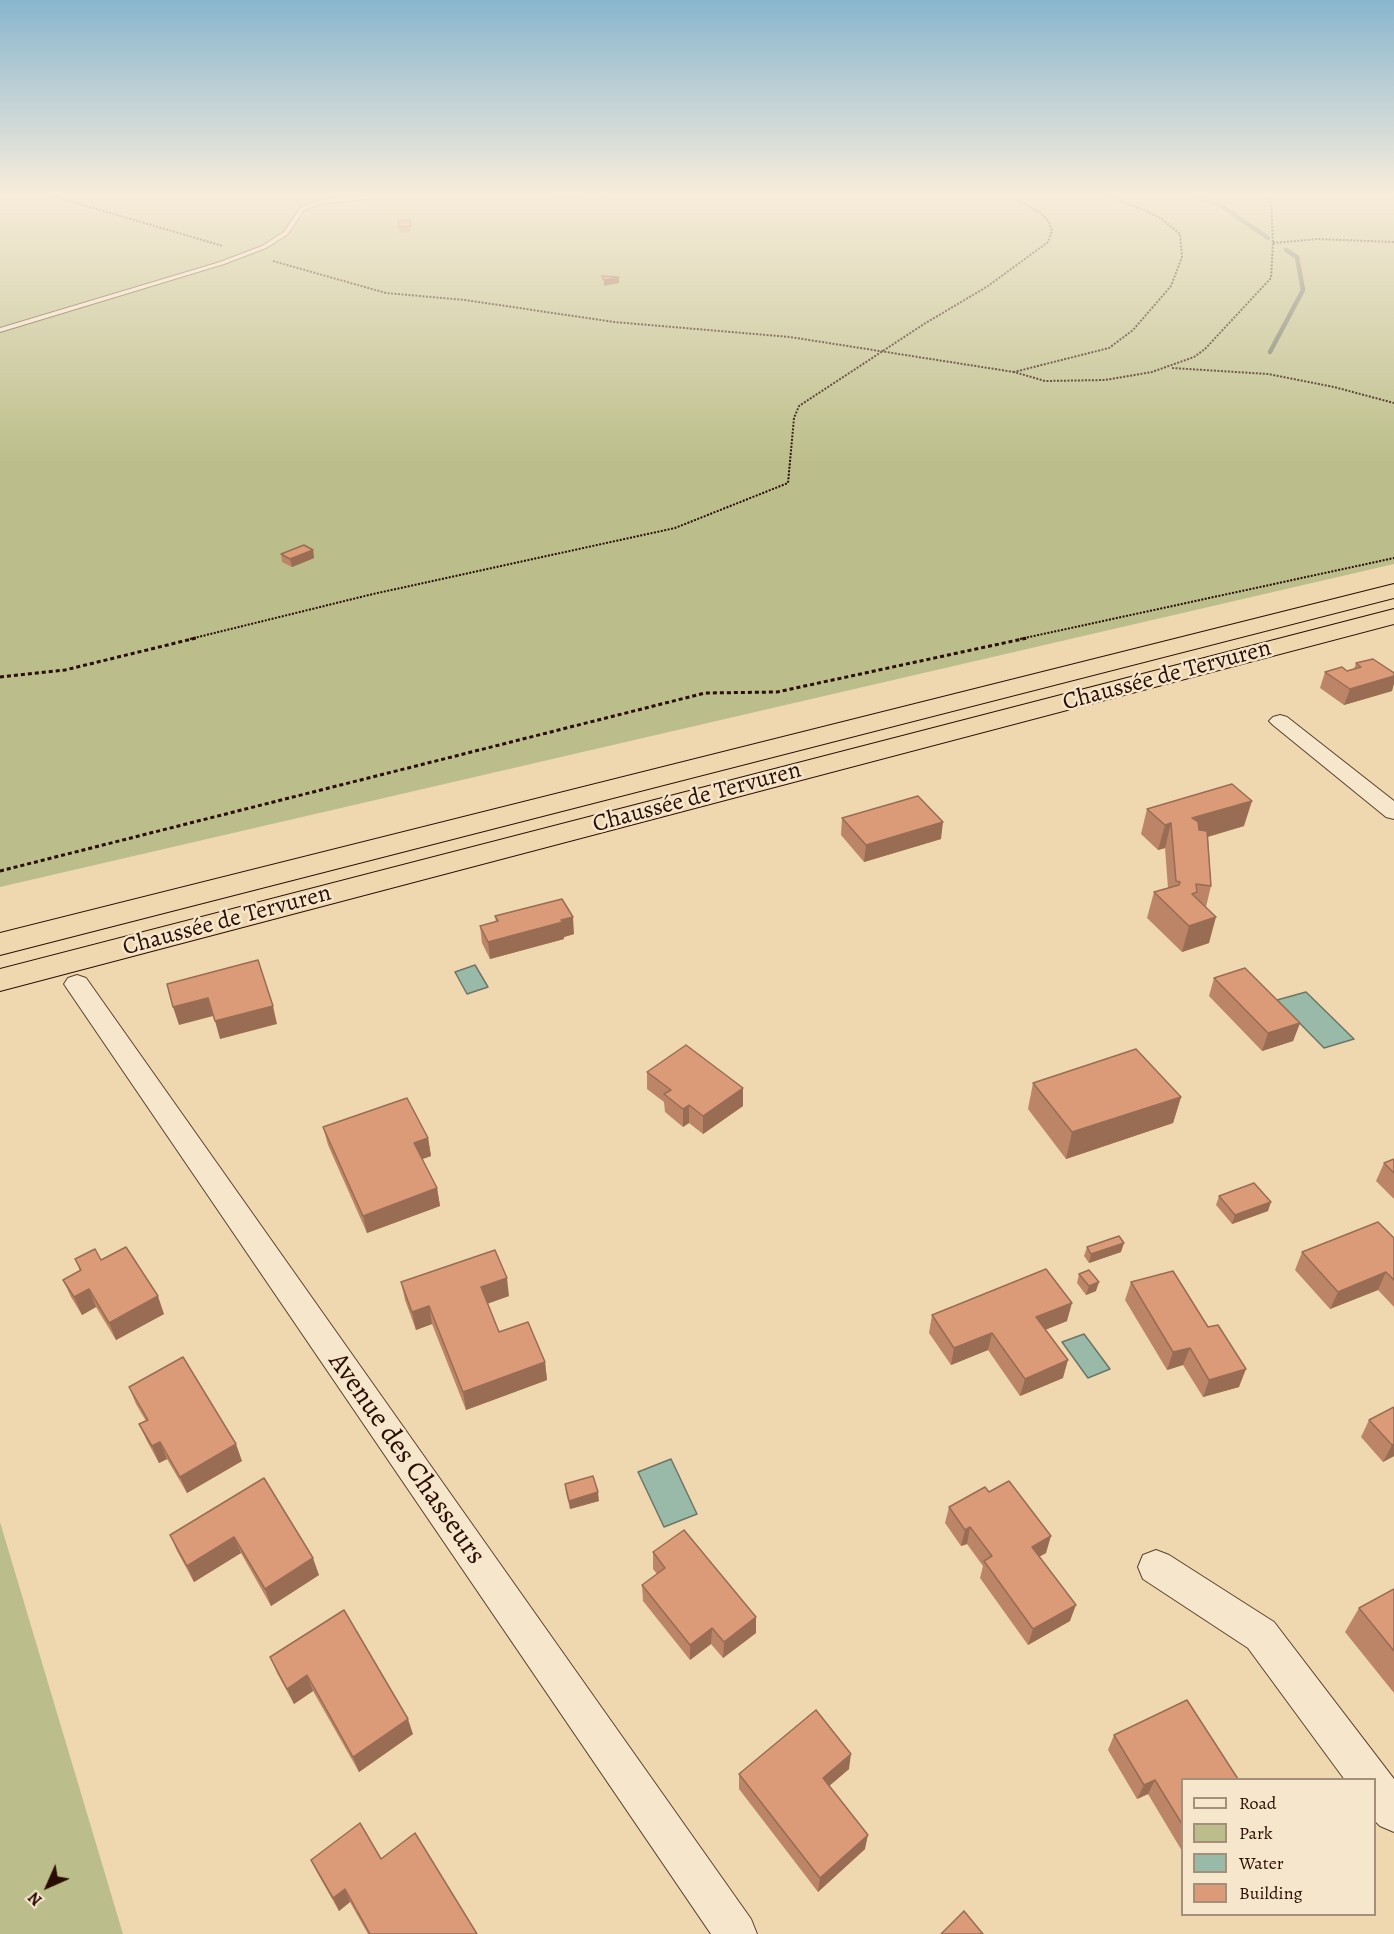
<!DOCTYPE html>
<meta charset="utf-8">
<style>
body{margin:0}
#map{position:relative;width:1394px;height:1934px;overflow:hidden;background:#efd8b0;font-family:Alegreya,serif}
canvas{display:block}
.legend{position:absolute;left:1181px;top:1778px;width:195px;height:138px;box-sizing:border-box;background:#f5e6cc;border:2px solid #a48f7a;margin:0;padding:8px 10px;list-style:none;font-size:18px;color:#2a0d00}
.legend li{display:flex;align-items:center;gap:12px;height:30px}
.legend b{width:30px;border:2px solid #a48f7a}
.north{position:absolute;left:18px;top:1856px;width:60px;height:60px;-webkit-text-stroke:4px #f5e6cc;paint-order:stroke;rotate:225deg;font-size:16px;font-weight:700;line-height:24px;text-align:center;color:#2a0d00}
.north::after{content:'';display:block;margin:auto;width:21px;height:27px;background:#2a0d00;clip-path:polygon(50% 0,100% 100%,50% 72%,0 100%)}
</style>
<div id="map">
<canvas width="1394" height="1934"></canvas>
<ul class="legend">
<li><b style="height:8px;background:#f5e6cc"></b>Road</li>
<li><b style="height:16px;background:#bbbe8a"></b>Park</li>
<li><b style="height:16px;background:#9abaa9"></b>Water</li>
<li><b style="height:16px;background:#db9b78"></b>Building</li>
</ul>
<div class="north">N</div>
</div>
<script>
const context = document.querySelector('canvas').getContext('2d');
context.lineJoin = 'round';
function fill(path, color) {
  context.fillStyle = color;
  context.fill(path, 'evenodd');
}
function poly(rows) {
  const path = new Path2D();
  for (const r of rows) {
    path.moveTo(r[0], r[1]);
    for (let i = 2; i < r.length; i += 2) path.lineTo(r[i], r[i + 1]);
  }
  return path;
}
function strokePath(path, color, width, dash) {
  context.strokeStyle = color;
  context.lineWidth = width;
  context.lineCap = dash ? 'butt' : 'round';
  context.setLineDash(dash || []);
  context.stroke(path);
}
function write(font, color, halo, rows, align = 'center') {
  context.font = font + ' Alegreya,serif';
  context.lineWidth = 5;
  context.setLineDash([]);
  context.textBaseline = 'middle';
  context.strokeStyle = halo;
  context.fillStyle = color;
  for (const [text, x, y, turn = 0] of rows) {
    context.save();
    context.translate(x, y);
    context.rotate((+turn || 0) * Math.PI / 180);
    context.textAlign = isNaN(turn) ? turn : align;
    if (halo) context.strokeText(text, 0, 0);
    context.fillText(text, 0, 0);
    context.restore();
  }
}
const green = poly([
 [0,193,1394,193,1394,564,0,887],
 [0,1522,123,1934,0,1934]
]);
const water = poly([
 [475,965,488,987,467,994,455,972,475,965],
 [1306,992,1354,1039,1324,1048,1277,1000,1306,992],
 [1084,1334,1110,1369,1088,1378,1062,1342,1084,1334],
 [671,1459,697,1514,664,1527,638,1472,671,1459]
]);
const stream = poly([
 [1191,193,1223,207,1268,238],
 [1270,352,1303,290,1297,257,1286,250]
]);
const pathFar1 = poly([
 [42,193,223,246],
 [1097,193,1144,210,1162,219,1180,234,1182,257,1171,286,1133,330,1109,348,1014,372,1045,381,1105,380,1152,372,1194,357,1205,349,1271,278,1273,243,1271,199,1265,193],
 [1273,243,1318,239,1394,242],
 [273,261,386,293,465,300,614,322,790,337,1014,372],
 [1172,368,1268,374,1334,387,1394,403],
 [190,639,373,594,675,528,788,483,794,418,799,406,924,324,988,286,1048,242,1052,231,1049,222,1041,213,1005,193],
 [1020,639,1394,558]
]);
const path = poly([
 [0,677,65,670,196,638],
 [0,871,705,693,777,692,1027,638]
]);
const service = poly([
 [388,193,645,193,530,198,389,197,323,203,304,210,288,234,266,248,224,264,0,332,0,328,220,262,262,246,284,232,300,208,320,200,351,195,388,193]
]);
const minor = poly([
 [1280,715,1287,717,1394,801,1394,819,1386,817,1273,725,1269,721,1273,717,1280,715],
 [77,975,86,978,751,1919,757,1934,711,1934,68,990,64,984,68,978,77,975],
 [1156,1550,1169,1555,1274,1622,1394,1779,1394,1832,1380,1826,1374,1820,1374,1780,1345,1780,1248,1648,1143,1579,1138,1567,1143,1555,1156,1550]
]);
const trunk = poly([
 [1394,584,1394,598,0,955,0,933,1394,584],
 [1394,609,1394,624,0,991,0,969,1394,609]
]);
const wall = poly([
 [410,220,411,232,399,233,398,221],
 [313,550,314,558,292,567,282,562,281,554],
 [1356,663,1392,691,1344,705,1320,688,1325,672,1347,671,1354,669],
 [1147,809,1244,826,1208,837,1211,886,1206,907,1209,943,1182,952,1147,918,1154,892,1168,888,1165,848,1158,850,1141,834],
 [842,818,941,839,864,862,841,835],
 [495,916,574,934,564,937,564,939,490,959,482,943,480,926,496,922],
 [1214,978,1300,1023,1293,1041,1262,1051,1209,996],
 [647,1072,743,1106,703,1134,689,1123,683,1127,665,1112,664,1102,647,1089],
 [1033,1083,1181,1097,1173,1123,1066,1159,1028,1109],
 [323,1127,428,1138,431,1156,422,1159,437,1188,440,1206,367,1233,328,1145],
 [1394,1159,1394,1199,1376,1181,1384,1163],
 [1219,1196,1268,1211,1232,1224,1216,1205],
 [1394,1238,1394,1307,1378,1290,1330,1309,1295,1270,1302,1252],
 [1087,1247,1121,1252,1089,1263,1084,1256],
 [75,1259,101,1260,164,1314,116,1340,96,1307,82,1315,71,1297,63,1280,80,1271],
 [1079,1274,1096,1291,1086,1295,1077,1283],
 [401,1282,509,1296,487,1304,499,1332,545,1362,547,1380,466,1410,432,1324,416,1330,405,1300],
 [1131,1282,1208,1327,1239,1387,1203,1397,1183,1365,1167,1370,1125,1300],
 [932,1315,1067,1321,1045,1330,1063,1378,1020,1396,988,1350,951,1365,929,1333],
 [129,1387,242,1461,187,1493,167,1459,159,1463,147,1441,139,1424,146,1421,136,1404],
 [1394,1407,1394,1456,1383,1462,1361,1437,1369,1420],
 [264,1478,319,1575,271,1606,241,1553,194,1582,177,1551,170,1535],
 [565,1484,599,1501,570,1509,566,1493],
 [989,1492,1046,1553,1039,1557,1070,1621,1028,1645,980,1578,983,1566,967,1544,961,1546,945,1523,949,1507],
 [653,1552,756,1617,756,1633,723,1658,711,1644,690,1660,643,1601,642,1585,657,1574,653,1569],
 [1394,1589,1394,1693,1345,1632,1359,1608],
 [270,1657,413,1734,359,1772,313,1691,294,1704,277,1673],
 [1114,1735,1182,1779,1182,1851,1148,1794,1137,1799,1108,1750],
 [849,1769,829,1786,865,1849,818,1892,739,1789,739,1774],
 [381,1859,477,1934,368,1934,350,1902,339,1911,318,1874,311,1860]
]);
const shadedWall = poly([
 [619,277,619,283,604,286,604,280],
 [313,550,314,558,292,567,290,559],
 [1394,676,1394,684,1392,691,1344,705,1350,689],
 [1252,801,1244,826,1186,843,1192,818],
 [943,822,941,839,864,862,866,845],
 [1171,823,1165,848,1158,850,1165,825],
 [573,917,574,934,564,937,564,939,490,959,488,942],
 [1216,917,1209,943,1182,952,1189,926],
 [208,998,213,1016,179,1025,173,1007],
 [273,1006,277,1024,220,1039,215,1021],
 [1300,1023,1293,1041,1262,1051,1268,1033],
 [743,1088,743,1106,703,1134,703,1116],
 [1181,1097,1173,1123,1066,1159,1072,1132],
 [689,1105,689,1123,683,1127,683,1109],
 [428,1138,431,1156,417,1161,414,1143],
 [437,1188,440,1206,367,1233,363,1216],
 [1271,1202,1268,1211,1232,1224,1235,1215],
 [1124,1243,1121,1252,1089,1263,1091,1254],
 [1386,1272,1378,1290,1330,1309,1338,1292],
 [507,1278,509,1296,483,1305,481,1287],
 [1099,1282,1096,1291,1086,1295,1089,1286],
 [89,1289,96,1307,82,1315,74,1297],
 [158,1296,164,1314,116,1340,109,1323],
 [1072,1303,1067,1321,1032,1335,1036,1317],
 [429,1306,432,1324,416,1330,412,1312],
 [992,1333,988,1350,951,1365,954,1348],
 [1190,1348,1183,1365,1167,1370,1173,1352],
 [1068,1360,1063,1378,1020,1396,1025,1379],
 [545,1362,547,1380,466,1410,463,1392],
 [1246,1369,1239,1387,1203,1397,1209,1380],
 [160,1442,167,1459,159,1463,152,1446],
 [236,1444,242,1461,187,1493,180,1477],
 [1394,1444,1394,1456,1383,1462,1392,1445],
 [598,1492,599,1501,570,1509,569,1501],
 [970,1527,967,1544,961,1546,965,1530],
 [1051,1536,1046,1553,1027,1563,1032,1547],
 [234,1537,241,1553,194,1582,187,1566],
 [313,1558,319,1575,271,1606,265,1589],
 [1076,1605,1070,1621,1028,1645,1033,1629],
 [756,1617,756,1633,723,1658,724,1642],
 [712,1628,711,1644,690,1660,690,1645],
 [307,1675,313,1691,294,1704,287,1689],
 [408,1719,413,1734,359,1772,353,1757],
 [851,1754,849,1769,821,1793,823,1778],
 [1155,1780,1148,1794,1137,1799,1144,1785],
 [868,1835,865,1849,818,1892,820,1878],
 [345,1889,350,1902,339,1911,333,1898]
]);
const building = poly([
 [410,220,411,226,399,227,398,221,410,220],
 [602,276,619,277,604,280,602,276],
 [304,545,313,550,290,559,281,554,304,545],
 [1373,659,1394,673,1394,676,1350,689,1325,672,1342,667,1347,671,1361,667,1356,663,1373,659],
 [1232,784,1252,801,1192,818,1198,822,1199,830,1207,831,1211,886,1196,884,1197,892,1192,894,1216,917,1189,926,1154,892,1179,885,1180,882,1176,881,1171,823,1165,825,1147,809,1232,784],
 [918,796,943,822,866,845,842,818,918,796],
 [562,899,573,917,561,920,563,922,488,942,480,926,498,921,495,916,562,899],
 [258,960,273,1006,215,1021,208,998,173,1007,167,984,258,960],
 [1245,968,1300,1023,1268,1033,1214,978,1245,968],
 [686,1045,743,1088,703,1116,689,1105,683,1109,664,1094,671,1090,647,1072,686,1045],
 [1136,1049,1181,1097,1072,1132,1033,1083,1136,1049],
 [407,1098,428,1138,414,1143,437,1188,363,1216,323,1127,407,1098],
 [1394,1159,1394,1173,1384,1163,1394,1159],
 [1254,1183,1271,1202,1235,1215,1219,1196,1254,1183],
 [1378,1222,1394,1238,1394,1280,1386,1272,1338,1292,1302,1252,1378,1222],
 [1119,1236,1124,1243,1091,1254,1087,1247,1119,1236],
 [126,1247,158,1296,109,1323,89,1289,74,1297,63,1280,81,1270,75,1259,95,1249,101,1260,126,1247],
 [495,1250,507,1278,481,1287,499,1332,528,1322,545,1362,463,1392,429,1306,412,1312,401,1282,495,1250],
 [1046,1269,1072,1303,1036,1317,1068,1360,1025,1379,992,1333,954,1348,932,1315,1046,1269],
 [1089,1270,1099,1282,1089,1286,1079,1274,1089,1270],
 [1173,1271,1208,1327,1218,1325,1246,1369,1209,1380,1190,1348,1173,1352,1131,1282,1173,1271],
 [183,1357,236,1444,180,1477,160,1442,152,1446,139,1424,148,1420,129,1387,183,1357],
 [1394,1407,1394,1444,1392,1445,1369,1420,1394,1407],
 [593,1476,598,1492,569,1501,565,1484,593,1476],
 [264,1478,313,1558,265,1589,234,1537,187,1566,170,1535,264,1478],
 [1009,1481,1051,1536,1032,1547,1076,1605,1033,1629,984,1561,992,1556,970,1527,965,1530,949,1507,985,1487,989,1492,1009,1481],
 [684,1530,756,1617,724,1642,712,1628,690,1645,642,1585,665,1568,653,1552,684,1530],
 [1394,1589,1394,1651,1359,1608,1394,1589],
 [344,1610,408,1719,353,1757,307,1675,287,1689,270,1657,344,1610],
 [1187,1700,1238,1779,1182,1779,1182,1824,1155,1780,1144,1785,1114,1735,1187,1700],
 [816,1710,851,1754,823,1778,868,1835,820,1878,739,1774,816,1710],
 [360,1823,381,1859,415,1833,477,1934,370,1934,345,1889,333,1898,311,1860,360,1823],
 [964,1911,983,1934,941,1934,964,1911]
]);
const streetNames = [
 ["Chaussée de Tervuren",1167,676,-15],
 ["Chaussée de Tervuren",697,798,-15],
 ["Chaussée de Tervuren",227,921,-15]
];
const nearStreetnames = [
 ["Avenue des Chasseurs",406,1459,55]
];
fill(green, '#bbbe8a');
fill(water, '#9abaa9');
strokePath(water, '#6d7565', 1.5);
strokePath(stream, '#6d7565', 4.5);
strokePath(service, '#5b402c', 2);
strokePath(minor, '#5b402c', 2);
strokePath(trunk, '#2a0d00', 2);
strokePath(pathFar1, '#2a0d00', 2, [2, 1.5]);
strokePath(path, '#2a0d00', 3, [4, 3]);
fill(service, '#f5e6cc');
fill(minor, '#f5e6cc');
fill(trunk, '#efd8b0');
fill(wall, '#bc8567');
fill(shadedWall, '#996c54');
fill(building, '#db9b78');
strokePath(building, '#996c54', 1.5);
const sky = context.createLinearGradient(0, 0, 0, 464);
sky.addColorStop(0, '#89b6cf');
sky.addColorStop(0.42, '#f8eddb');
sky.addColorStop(1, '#f8eddb00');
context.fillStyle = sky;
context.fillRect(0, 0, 1394, 464);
write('24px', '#2a0d00', '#f5e6cc', streetNames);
write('28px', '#2a0d00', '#f5e6cc', nearStreetnames);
</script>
